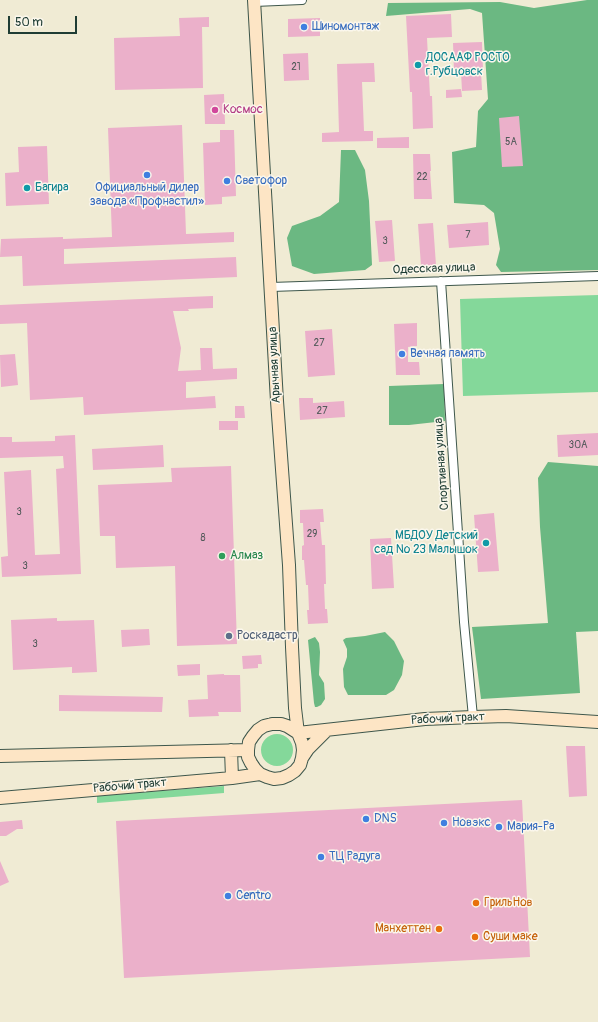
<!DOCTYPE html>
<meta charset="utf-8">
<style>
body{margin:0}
#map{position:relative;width:598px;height:1022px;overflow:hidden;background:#f0ebd4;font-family:Pangolin,sans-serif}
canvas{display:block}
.scale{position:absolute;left:8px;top:16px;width:69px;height:18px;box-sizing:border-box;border:2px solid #1f3d34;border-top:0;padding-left:5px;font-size:12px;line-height:14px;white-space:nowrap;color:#1f3d34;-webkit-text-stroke:3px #fbf7ec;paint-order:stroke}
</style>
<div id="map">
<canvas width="598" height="1022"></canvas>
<div class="scale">50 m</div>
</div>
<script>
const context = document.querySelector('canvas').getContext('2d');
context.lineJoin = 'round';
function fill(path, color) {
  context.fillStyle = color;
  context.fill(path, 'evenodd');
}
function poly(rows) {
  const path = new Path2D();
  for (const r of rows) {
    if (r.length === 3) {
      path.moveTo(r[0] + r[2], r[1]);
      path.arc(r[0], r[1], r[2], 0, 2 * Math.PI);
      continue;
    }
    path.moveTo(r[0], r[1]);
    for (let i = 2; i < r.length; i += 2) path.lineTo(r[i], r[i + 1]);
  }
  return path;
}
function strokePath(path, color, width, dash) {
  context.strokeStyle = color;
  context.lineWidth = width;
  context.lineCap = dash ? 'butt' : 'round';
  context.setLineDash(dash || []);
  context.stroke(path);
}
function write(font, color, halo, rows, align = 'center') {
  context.font = font + ' Pangolin,sans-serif';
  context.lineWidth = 3;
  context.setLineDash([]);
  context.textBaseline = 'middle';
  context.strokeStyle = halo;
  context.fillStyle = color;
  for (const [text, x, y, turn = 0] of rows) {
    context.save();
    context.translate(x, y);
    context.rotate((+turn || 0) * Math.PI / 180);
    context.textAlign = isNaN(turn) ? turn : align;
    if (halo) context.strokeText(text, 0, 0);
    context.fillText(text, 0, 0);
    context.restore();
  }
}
const green = poly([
 [598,295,598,392,463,396,460,299],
 [277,750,16],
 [224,786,224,793,97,803,97,796]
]);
const forest = poly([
 [587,0,598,0,598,270,501,272,496,265,500,249,494,213,484,205,454,203,452,152,476,147,478,111,488,99,482,13,470,9,386,16,388,3,500,2,534,8],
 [341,150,355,150,365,170,369,201,372,265,365,270,314,274,292,266,287,238,292,226,320,216,339,202],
 [444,384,445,421,409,425,389,425,389,386],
 [548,462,598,466,598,631,576,632,580,693,481,699,472,627,548,623,540,527,538,478],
 [385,632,394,641,404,661,402,675,394,690,386,695,348,695,344,687,343,669,347,657,347,649,343,640,346,638,365,636],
 [315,637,319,643,320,652,319,675,324,683,325,699,321,705,317,707,315,707,314,703,308,640]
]);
const building = poly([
 [451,14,452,37,427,38,430,96,432,96,433,128,413,129,412,92,410,92,406,16],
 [209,17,209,27,202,27,203,88,115,90,114,38,180,36,179,18],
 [320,18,320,36,288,37,288,19],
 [482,42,483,71,481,71,482,90,462,91,461,72,454,72,453,43],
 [308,53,309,80,284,81,283,54],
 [374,63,375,82,362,82,364,131,373,131,373,141,322,142,322,133,339,132,337,64],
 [461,89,462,97,446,98,446,90],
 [224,94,225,124,205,124,204,95],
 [519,116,523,166,502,167,499,118],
 [182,125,186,234,234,232,234,242,64,249,64,264,236,257,237,277,23,286,22,256,0,257,1,239,63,237,63,239,112,237,108,128],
 [220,130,234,130,236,196,222,197,222,204,205,205,203,143,220,142],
 [409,137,409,148,377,148,377,138],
 [47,146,49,204,6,206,5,173,19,172,18,147],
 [413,154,430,154,431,171,430,171,432,199,414,199],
 [392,220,395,261,379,262,375,221],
 [488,222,489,245,449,248,447,225],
 [433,223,436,265,421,266,418,224],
 [213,296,213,308,188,309,189,311,173,311,181,348,178,371,201,370,200,348,212,348,213,369,237,368,237,379,186,382,186,398,215,396,216,408,84,415,83,397,30,400,27,323,0,324,0,305,188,297],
 [417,323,417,346,408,347,408,362,419,362,420,375,396,375,394,324],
 [332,329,335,375,308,377,305,331],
 [15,354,18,385,1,387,0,355],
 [299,398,313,398,313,403,344,401,345,417,300,420],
 [235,406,244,406,245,418,235,418],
 [219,421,238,421,238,430,219,430],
 [598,433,598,455,558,457,557,435],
 [75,435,81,574,2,577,1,557,8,556,4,472,31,470,35,555,60,554,56,469,64,468,63,456,0,458,0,437,12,437,12,442,55,441,55,436],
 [163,445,164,467,93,470,92,449],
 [231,466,237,644,177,646,175,566,116,568,115,536,100,536,98,485,172,482,171,468],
 [323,509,324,522,320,522,322,545,325,545,326,584,324,584,325,609,327,609,328,623,308,624,307,610,309,610,308,585,306,585,304,560,302,560,302,546,304,545,303,523,300,523,300,510],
 [494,513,499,571,478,572,474,515],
 [391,538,394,588,372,589,370,539],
 [57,618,57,621,94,620,97,672,72,673,72,667,13,670,11,620],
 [149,629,150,645,122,647,121,630],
 [261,655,262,664,258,664,258,668,243,669,242,656],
 [200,664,200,675,178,676,177,665],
 [224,674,224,675,240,675,241,712,218,712,219,716,189,717,188,700,208,699,207,675],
 [59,695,163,697,162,712,59,711],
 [566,746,585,746,587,796,569,797],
 [522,800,530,957,124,978,116,821],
 [22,820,23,829,17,829,6,836,0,836,0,822],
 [0,861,9,882,0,886]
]);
const street = poly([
 [254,2,302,0],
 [441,281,464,622,473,717],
 [271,287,598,276]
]);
const secondary = poly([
 [254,0,277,401,289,565,292,647,295,708,298,733],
 [272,724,281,724,287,726,298,733,302,743,303,750,302,758,300,765,295,771,289,775,282,778,274,779,267,777,260,774,255,769,251,763,248,757,248,750,249,742,253,736,258,730,264,726,272,724],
 [298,733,425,719,473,717,506,716,598,722],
 [231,750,232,778],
 [0,756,248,750],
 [302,758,308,749,327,730],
 [0,798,232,778,260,774]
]);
const markers = [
 [304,27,4,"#3f7fe0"],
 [418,65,4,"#0f9aa8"],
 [215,110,4,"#d1479c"],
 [147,175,4,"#3f7fe0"],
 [227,181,4,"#3f7fe0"],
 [27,188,4,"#0f9aa8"],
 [402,354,4,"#3f7fe0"],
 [486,543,4,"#0f9aa8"],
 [222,556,4,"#2e9e5b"],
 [229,636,4,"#5c6f8a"],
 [366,819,4,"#3f7fe0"],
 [444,823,4,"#3f7fe0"],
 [499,827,4,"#3f7fe0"],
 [321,857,4,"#3f7fe0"],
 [228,896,4,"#3f7fe0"],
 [476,903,4,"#e8710a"],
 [439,929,4,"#e8710a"],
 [475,937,4,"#e8710a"]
];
const numberNames = [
 ["21",296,67],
 ["5А",511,142],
 ["22",422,177],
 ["7",468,235],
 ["3",385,241],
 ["27",319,343],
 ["27",322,411],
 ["30А",578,445],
 ["3",19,512],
 ["29",312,534],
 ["8",203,538],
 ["3",25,566],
 ["3",35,644]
];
const shopNames = [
 ["Шиномонтаж",312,27],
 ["Светофор",235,181],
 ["Официальный дилер",147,188,"center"],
 ["завода «Профнастил»",147,202,"center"],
 ["Вечная память",410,354],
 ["DNS",374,819],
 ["Новэкс",452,823],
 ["Мария-Ра",507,827],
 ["ТЦ Радуга",329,857],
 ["Centro",236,896]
];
const cultureNames = [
 ["ДОСААФ РОСТО",426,58],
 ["г.Рубцовск",426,72],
 ["Багира",35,188],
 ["МБДОУ Детский",478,536,"right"],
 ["сад № 23 Малышок",478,550,"right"]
];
const hotelNames = [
 ["Космос",223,110]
];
const streetNames = [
 ["Одесская улица",434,269,-2],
 ["Арычная улица",275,365,-93],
 ["Спортивная улица",442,464,-94],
 ["Рабочий тракт",448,719,-3],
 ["Рабочий тракт",130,786,-5]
];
const leisureNames = [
 ["Алмаз",230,556]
];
const serviceNames = [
 ["Роскадастр",237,636]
];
const foodNames = [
 ["ГрильНов",484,903],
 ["Манхеттен",431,929,"right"],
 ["Суши маке",483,937]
];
fill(green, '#84d89a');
fill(forest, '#6bb882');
fill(building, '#ebb0ca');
strokePath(street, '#3e574c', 10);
strokePath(secondary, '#3e574c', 14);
strokePath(street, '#fff', 8);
strokePath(secondary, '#fde5c5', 12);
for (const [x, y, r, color] of markers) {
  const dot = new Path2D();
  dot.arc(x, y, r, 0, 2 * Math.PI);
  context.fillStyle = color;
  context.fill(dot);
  strokePath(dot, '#fbf7ec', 1.5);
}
write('10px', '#525a5a', null, numberNames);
write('12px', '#366cbe', '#fbf7ec', shopNames, 'left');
write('12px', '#0d838f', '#fbf7ec', cultureNames, 'left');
write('12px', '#b23c85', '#fbf7ec', hotelNames, 'left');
write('12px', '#1f3d34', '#fbf7ec', streetNames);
write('12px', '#27864d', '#fbf7ec', leisureNames, 'left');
write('12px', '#4e5e75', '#fbf7ec', serviceNames, 'left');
write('12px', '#c56008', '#fbf7ec', foodNames, 'left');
</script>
